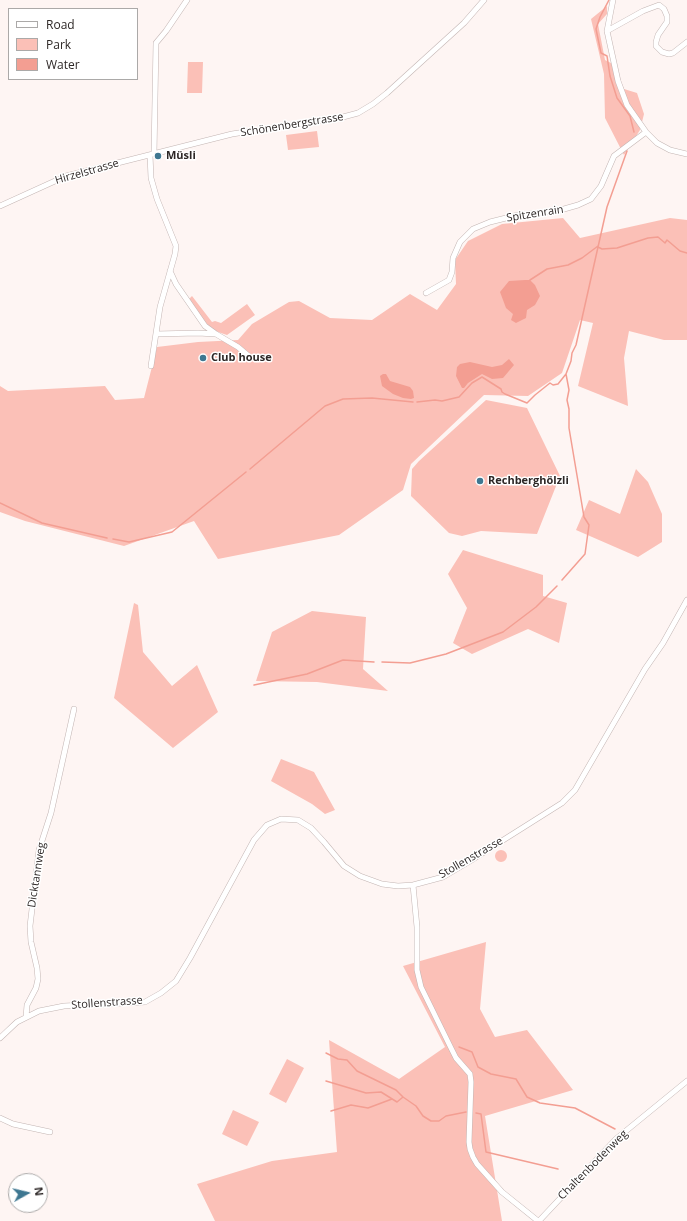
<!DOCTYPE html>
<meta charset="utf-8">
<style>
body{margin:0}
#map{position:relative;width:687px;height:1221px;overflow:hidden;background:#fef5f3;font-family:"Open Sans",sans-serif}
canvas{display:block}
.legend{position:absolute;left:8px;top:8px;width:130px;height:72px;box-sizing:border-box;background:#fff;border:1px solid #aba9a8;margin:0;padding:5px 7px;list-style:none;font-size:12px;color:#2d2726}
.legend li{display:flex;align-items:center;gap:8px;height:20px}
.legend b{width:20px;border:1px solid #aba9a8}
.north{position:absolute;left:8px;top:1173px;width:40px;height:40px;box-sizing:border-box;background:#fff;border:1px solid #aba9a8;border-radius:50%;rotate:82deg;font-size:11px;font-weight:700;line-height:16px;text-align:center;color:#2d2726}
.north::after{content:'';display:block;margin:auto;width:14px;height:18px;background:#3e7791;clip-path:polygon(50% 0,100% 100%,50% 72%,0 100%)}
</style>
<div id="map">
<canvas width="687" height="1221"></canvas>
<ul class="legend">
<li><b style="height:5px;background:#fff"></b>Road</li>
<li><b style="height:11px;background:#fbc0b7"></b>Park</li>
<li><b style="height:11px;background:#f39e92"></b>Water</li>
</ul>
<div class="north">N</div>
</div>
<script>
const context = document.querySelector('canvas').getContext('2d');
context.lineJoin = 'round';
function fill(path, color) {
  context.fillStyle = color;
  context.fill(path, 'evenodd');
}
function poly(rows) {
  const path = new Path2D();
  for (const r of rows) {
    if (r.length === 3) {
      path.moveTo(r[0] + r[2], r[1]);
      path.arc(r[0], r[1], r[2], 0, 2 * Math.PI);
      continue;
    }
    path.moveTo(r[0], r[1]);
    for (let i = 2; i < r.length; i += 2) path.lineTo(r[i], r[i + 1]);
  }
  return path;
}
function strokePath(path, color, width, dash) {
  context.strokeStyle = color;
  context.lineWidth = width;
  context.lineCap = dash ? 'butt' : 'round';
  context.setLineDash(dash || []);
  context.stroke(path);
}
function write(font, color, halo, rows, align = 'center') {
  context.font = font + ' "Open Sans",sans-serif';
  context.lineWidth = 3;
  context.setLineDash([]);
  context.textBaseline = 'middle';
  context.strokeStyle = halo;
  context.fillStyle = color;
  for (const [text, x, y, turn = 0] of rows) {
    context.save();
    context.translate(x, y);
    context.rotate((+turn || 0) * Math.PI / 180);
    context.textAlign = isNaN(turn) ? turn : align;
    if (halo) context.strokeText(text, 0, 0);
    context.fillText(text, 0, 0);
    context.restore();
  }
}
const green = poly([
 [607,6,607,14,598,24,605,60,613,64,624,89,637,93,644,114,640,130,624,155,605,118,604,74,591,19],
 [188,62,203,62,202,93,187,93],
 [317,131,319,147,288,150,286,135],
 [563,218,580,238,670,218,687,220,687,340,664,340,629,331,624,358,628,406,578,386,593,323,580,320,562,373,528,396,484,395,411,464,403,490,339,535,218,559,194,521,124,546,25,521,0,512,0,386,8,391,105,386,115,400,144,398,157,347,198,342,238,340,252,324,289,302,299,301,330,318,372,320,410,294,437,310,456,284,455,260,468,241,502,224],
 [192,296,212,322,215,321,221,323,247,304,255,315,227,335,215,331,207,325,188,300],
 [486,400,527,408,560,476,537,534,481,531,462,536,449,533,411,496,412,469,419,461],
 [636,469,648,482,662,514,662,542,638,557,576,530,589,500,620,514],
 [463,550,543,575,543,596,567,603,559,643,528,629,472,654,453,643,467,608,448,574],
 [134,603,138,605,143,652,172,686,197,665,218,712,173,748,114,698],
 [312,611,366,617,363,669,388,691,317,682,256,681,272,632],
 [281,759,314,772,335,810,325,814,312,804,271,781],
 [501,856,6],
 [486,942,480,1009,495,1037,527,1030,573,1090,485,1116,502,1221,215,1221,197,1184,272,1161,337,1152,329,1040,399,1079,445,1047,403,966],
 [287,1059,304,1068,286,1103,269,1094],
 [233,1110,259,1122,247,1146,222,1134]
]);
const water = poly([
 [525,280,530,280,535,285,540,296,535,305,527,310,526,318,516,323,511,320,513,314,506,308,500,292,509,281],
 [509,359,514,365,503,378,492,379,482,374,468,383,464,388,462,388,456,376,457,367,460,364,470,362,492,367,502,365],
 [383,374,386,374,390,381,410,387,413,391,414,398,411,399,403,398,393,394,382,386,380,376]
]);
const stream = poly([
 [609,0,600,17,596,29,601,53,607,56,610,76,617,98,630,116,634,132],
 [598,247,602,249,617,248,648,238,658,237,665,243,667,240,680,251,687,253],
 [530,280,547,269,568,265,582,258,598,246],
 [417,402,435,400,442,401,459,397,472,383,482,377,501,389,502,392,505,394,527,403,535,395,550,383,553,385,558,384,566,374,571,361,572,353,576,345,607,207,627,151],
 [250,469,325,406,343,399,372,398,413,402],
 [0,503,42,523,107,538],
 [113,539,129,542,172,532,246,472],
 [562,580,585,554,589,525,584,517,569,428,569,409,567,400,569,390,566,374],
 [382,662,410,663,446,654,503,632,536,607,557,586],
 [254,685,307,674,343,660,374,662],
 [459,1047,472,1052,478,1067,491,1074,516,1079,527,1097,540,1103,575,1108,615,1129],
 [326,1053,338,1059,347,1060,357,1071,396,1090,403,1097],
 [326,1081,366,1093,381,1092,397,1102,403,1097,416,1106,423,1116,431,1121,439,1121,446,1116,466,1112],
 [331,1111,351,1105,368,1108,392,1099],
 [476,1113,481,1114,486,1152,558,1169]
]);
const minor = poly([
 [613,0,607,31,618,81,627,105,646,132,657,143,670,150,687,154],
 [607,31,643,11,659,5,664,9,667,16,667,22,658,35,656,42,656,46,662,52,669,54,673,53,687,42],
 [154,154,156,43,166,31,187,0],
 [150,155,151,178,157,199,176,246,175,254,160,307,151,366],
 [0,206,66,176,232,134,343,117,358,113,373,104,387,93,464,23,484,0],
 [170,271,176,284,205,326,216,334,238,347,251,358],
 [426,293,449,280,452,272,453,258,460,242,473,229,490,222,518,215,557,211,578,205,591,199,601,186,614,156,646,132],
 [156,334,198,333,215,334],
 [413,885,417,927,417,970,421,987,451,1048,456,1058,470,1074,471,1082,469,1142,470,1149,473,1157,477,1164,502,1192,538,1221],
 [26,1017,27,1005,36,988,38,979,37,968,31,942,30,926,39,850,51,813,74,709],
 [0,1038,17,1022,39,1011,64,1006,145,1002,161,993,176,981,190,958,254,840,267,825,281,819,298,820,311,828,324,842,344,866,360,876,382,884,398,886,413,885,443,877,470,861,562,803,575,790,645,669,663,643,687,600],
 [0,1118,13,1124,50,1132],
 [539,1221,616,1139,687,1081]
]);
const markers = [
 [158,156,4,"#3e7791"],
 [203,358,4,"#3e7791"],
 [480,481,4,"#3e7791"]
];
const streetNames = [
 ["Schönenbergstrasse",292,125,-9],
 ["Hirzelstrasse",87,172,-16],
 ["Spitzenrain",535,214,-9],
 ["Stollenstrasse",471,858,-30],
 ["Dicktannweg",37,875,-81],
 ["Stollenstrasse",107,1003,-4],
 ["Chaltenbodenweg",593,1165,-45]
];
const poiNames = [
 ["Müsli",166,156],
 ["Club house",211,358],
 ["Rechberghölzli",488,481]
];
fill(green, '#fbc0b7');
fill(water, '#f39e92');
strokePath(stream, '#f39e92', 1.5);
strokePath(minor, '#c3b5b3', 6);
strokePath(minor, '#fff', 5);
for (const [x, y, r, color] of markers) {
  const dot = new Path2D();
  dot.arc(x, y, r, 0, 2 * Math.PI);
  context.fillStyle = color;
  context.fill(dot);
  strokePath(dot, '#fff', 1.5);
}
write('11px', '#2d2726', '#fff', streetNames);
write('bold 11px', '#2d2726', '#fff', poiNames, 'left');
</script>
